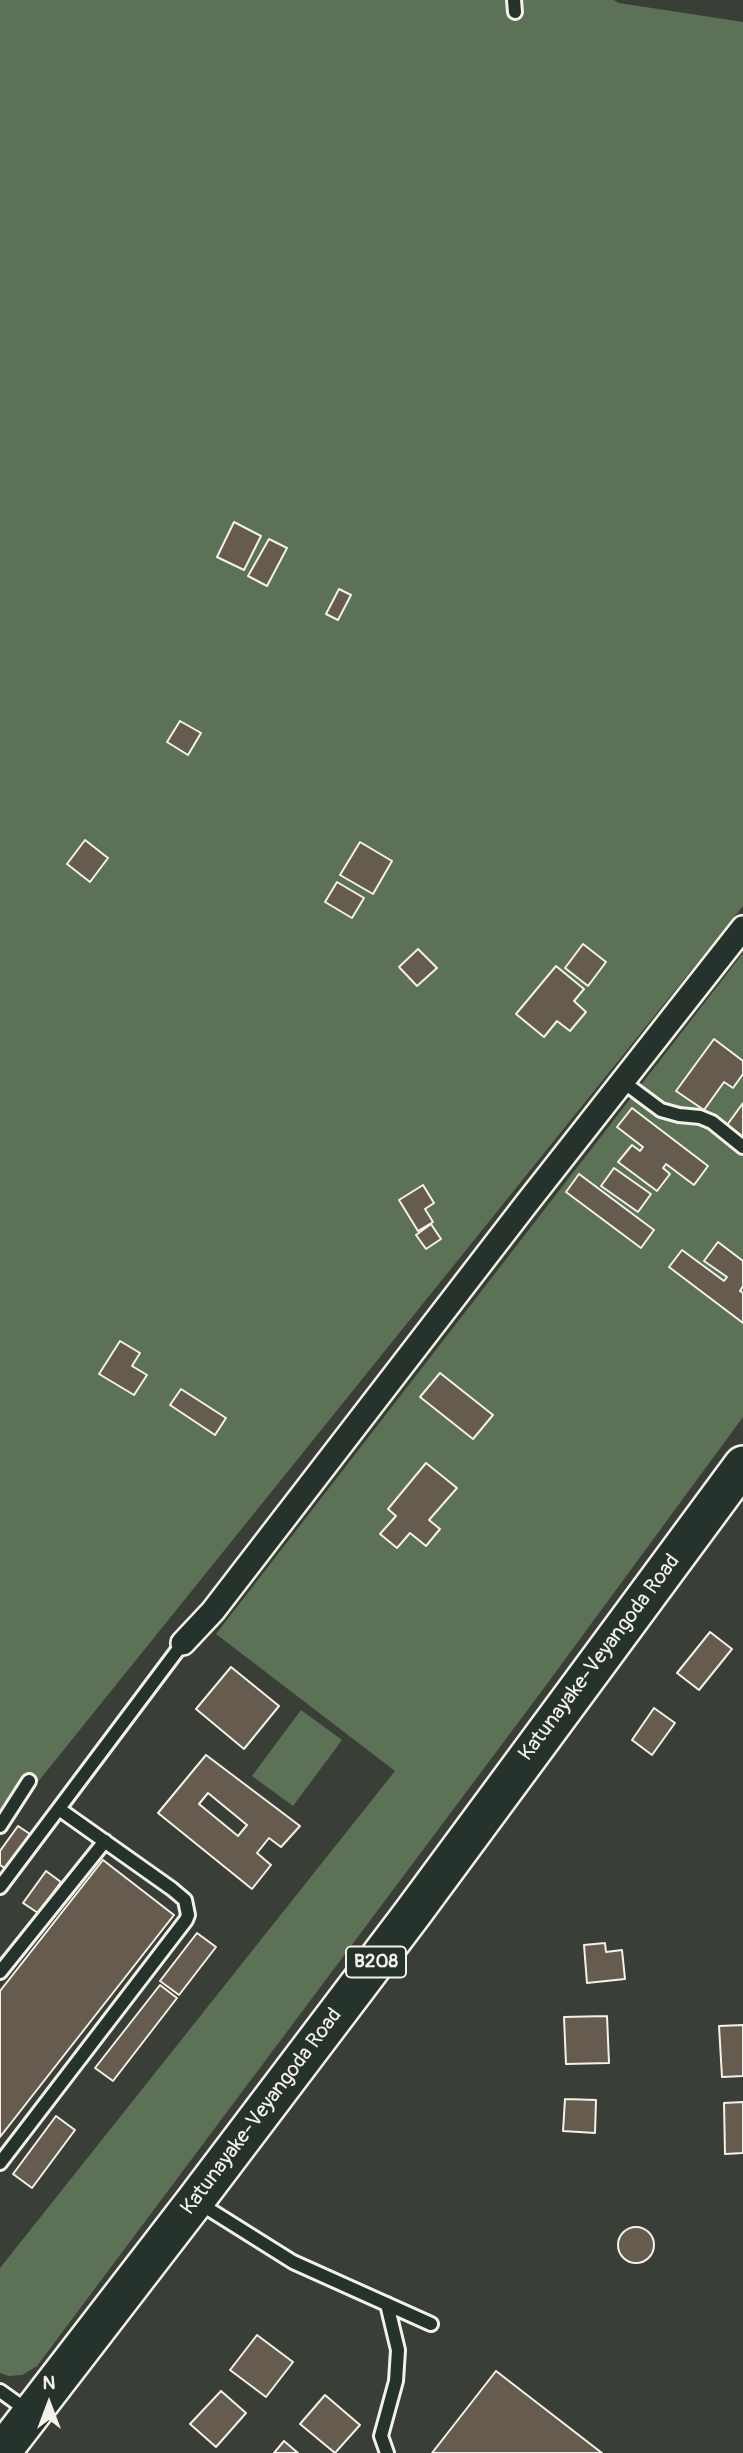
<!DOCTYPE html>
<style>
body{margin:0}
#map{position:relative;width:743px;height:2453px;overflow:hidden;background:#393f37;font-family:Pangolin,sans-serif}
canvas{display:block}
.north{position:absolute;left:14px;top:2369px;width:70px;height:70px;-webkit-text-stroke:5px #26332d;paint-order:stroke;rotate:0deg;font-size:19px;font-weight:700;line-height:28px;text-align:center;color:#f4f1e8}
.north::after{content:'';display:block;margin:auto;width:24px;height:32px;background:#f4f1e8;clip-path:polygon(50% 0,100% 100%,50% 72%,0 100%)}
</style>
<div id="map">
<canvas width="743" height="2453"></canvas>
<div class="north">N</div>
</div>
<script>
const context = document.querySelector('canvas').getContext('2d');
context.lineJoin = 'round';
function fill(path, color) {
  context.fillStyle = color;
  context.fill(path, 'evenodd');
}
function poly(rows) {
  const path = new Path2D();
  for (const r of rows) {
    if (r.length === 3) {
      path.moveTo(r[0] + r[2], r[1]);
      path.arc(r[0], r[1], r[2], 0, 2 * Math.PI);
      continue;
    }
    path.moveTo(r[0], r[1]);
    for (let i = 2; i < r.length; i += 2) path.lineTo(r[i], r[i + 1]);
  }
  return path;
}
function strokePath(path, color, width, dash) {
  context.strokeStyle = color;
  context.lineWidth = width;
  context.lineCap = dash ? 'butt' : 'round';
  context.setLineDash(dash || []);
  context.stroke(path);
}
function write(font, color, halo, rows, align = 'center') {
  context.font = font + ' Pangolin,sans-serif';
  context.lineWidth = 6;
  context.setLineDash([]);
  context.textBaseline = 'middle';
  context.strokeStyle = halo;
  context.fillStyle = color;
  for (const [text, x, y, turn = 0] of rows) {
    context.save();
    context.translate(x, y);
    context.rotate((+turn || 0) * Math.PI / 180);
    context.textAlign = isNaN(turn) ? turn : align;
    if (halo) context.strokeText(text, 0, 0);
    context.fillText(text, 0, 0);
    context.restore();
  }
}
const green = poly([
 [0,0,614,0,619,3,743,22,743,906,0,1829],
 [743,953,743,1417,544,1688,37,2366,22,2375,9,2376,0,2373,0,2268,395,1771,216,1634],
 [301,1710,342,1740,293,1806,252,1776]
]);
const building = poly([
 [234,522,261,536,244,570,217,557,234,522],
 [269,539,287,548,267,586,248,576,269,539],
 [339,589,351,595,338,620,326,614,339,589],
 [180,721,201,733,188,755,167,742,180,721],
 [85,840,108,858,90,882,67,864,85,840],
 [360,842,392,861,373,894,340,875,360,842],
 [337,882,364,898,352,918,325,902,337,882],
 [583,944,606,962,588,986,565,968,583,944],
 [418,949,437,968,417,986,399,967,418,949],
 [556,966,584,989,574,1001,586,1012,570,1031,557,1021,544,1037,516,1014,556,966],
 [714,1039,743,1061,743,1074,733,1088,724,1082,704,1110,676,1091,714,1039],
 [743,1103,743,1137,727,1125,743,1103],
 [632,1108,708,1166,694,1185,666,1164,663,1168,670,1174,657,1191,618,1162,632,1145,640,1151,643,1147,617,1127,632,1108],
 [614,1168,651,1194,638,1212,601,1186,614,1168],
 [579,1174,654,1230,641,1248,566,1192,579,1174],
 [423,1185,434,1203,425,1209,433,1222,418,1231,399,1200,423,1185],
 [431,1224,441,1239,426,1249,416,1235,431,1224],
 [718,1242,743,1261,743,1286,740,1291,743,1293,743,1323,669,1267,682,1250,724,1281,727,1277,704,1261,718,1242],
 [120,1341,140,1353,132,1366,147,1375,134,1395,99,1374,120,1341],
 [440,1373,493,1415,473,1439,420,1397,440,1373],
 [181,1389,226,1418,215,1435,170,1405,181,1389],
 [426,1463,457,1488,429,1520,440,1529,426,1546,410,1533,397,1548,380,1534,396,1516,388,1509,426,1463],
 [710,1632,732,1649,699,1690,677,1673,710,1632],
 [231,1667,279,1706,244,1749,196,1709,231,1667],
 [654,1708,675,1723,652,1755,632,1740,654,1708],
 [206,1755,300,1826,281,1847,269,1838,257,1853,271,1865,252,1889,158,1813,206,1755],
 [208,1793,247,1825,238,1836,199,1804,208,1793],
 [18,1826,30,1834,6,1869,0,1865,0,1851,18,1826],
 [103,1860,174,1915,0,2137,0,1991,103,1860],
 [46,1871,61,1882,38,1913,23,1903,46,1871],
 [197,1933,216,1947,179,1995,160,1981,197,1933],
 [605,1943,606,1952,622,1950,625,1979,587,1983,584,1945,605,1943],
 [160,1985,177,1998,113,2081,95,2068,160,1985],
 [607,2016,609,2063,566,2064,564,2017,607,2016],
 [743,2025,743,2076,722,2077,719,2026,743,2025],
 [565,2099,596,2100,595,2133,563,2131,565,2099],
 [743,2102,743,2153,725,2154,724,2103,743,2102],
 [56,2116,75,2130,32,2188,13,2174,56,2116],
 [636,2245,18],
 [257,2335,293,2362,266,2397,230,2370,257,2335],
 [496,2371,602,2453,432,2453,496,2371],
 [221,2391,246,2413,216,2447,190,2424,221,2391],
 [325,2395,360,2425,335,2453,300,2424,325,2395],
 [284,2441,298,2453,274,2453,284,2441]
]);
const service = poly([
 [514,0,515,12],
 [622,1081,661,1110,679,1115,700,1117,712,1122,743,1147],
 [0,1826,29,1781],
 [0,1887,183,1643],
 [0,1972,105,1841],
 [0,2163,186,1920,188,1915,185,1900,172,1889,59,1809],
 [199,2203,293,2262,431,2324],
 [0,2391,28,2411],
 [387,2453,381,2436,396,2381,398,2350,387,2304]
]);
const minor = poly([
 [183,1643,213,1611,527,1203,743,928]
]);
const primary = poly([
 [1,2453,195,2201,412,1914,743,1465]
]);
const shields = [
 [376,1962,60]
];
const shieldNames = [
 ["B208",376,1962]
];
const streetNames = [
 ["Katunayake-Veyangoda Road",600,1658,-53],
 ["Katunayake-Veyangoda Road",262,2112,-53]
];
fill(green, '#5c7155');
fill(building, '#655c4f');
strokePath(building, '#f4f1e8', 2);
strokePath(service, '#f4f1e8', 18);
strokePath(minor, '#f4f1e8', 28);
strokePath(primary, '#f4f1e8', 42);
strokePath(service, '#26332d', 12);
strokePath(minor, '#26332d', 23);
strokePath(primary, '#26332d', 37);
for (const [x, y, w] of shields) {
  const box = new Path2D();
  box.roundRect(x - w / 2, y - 15.5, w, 31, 5);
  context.fillStyle = '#26332d';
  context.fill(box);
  strokePath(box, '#f4f1e8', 2);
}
write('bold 19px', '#f4f1e8', null, shieldNames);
write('21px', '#f4f1e8', '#26332d', streetNames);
</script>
